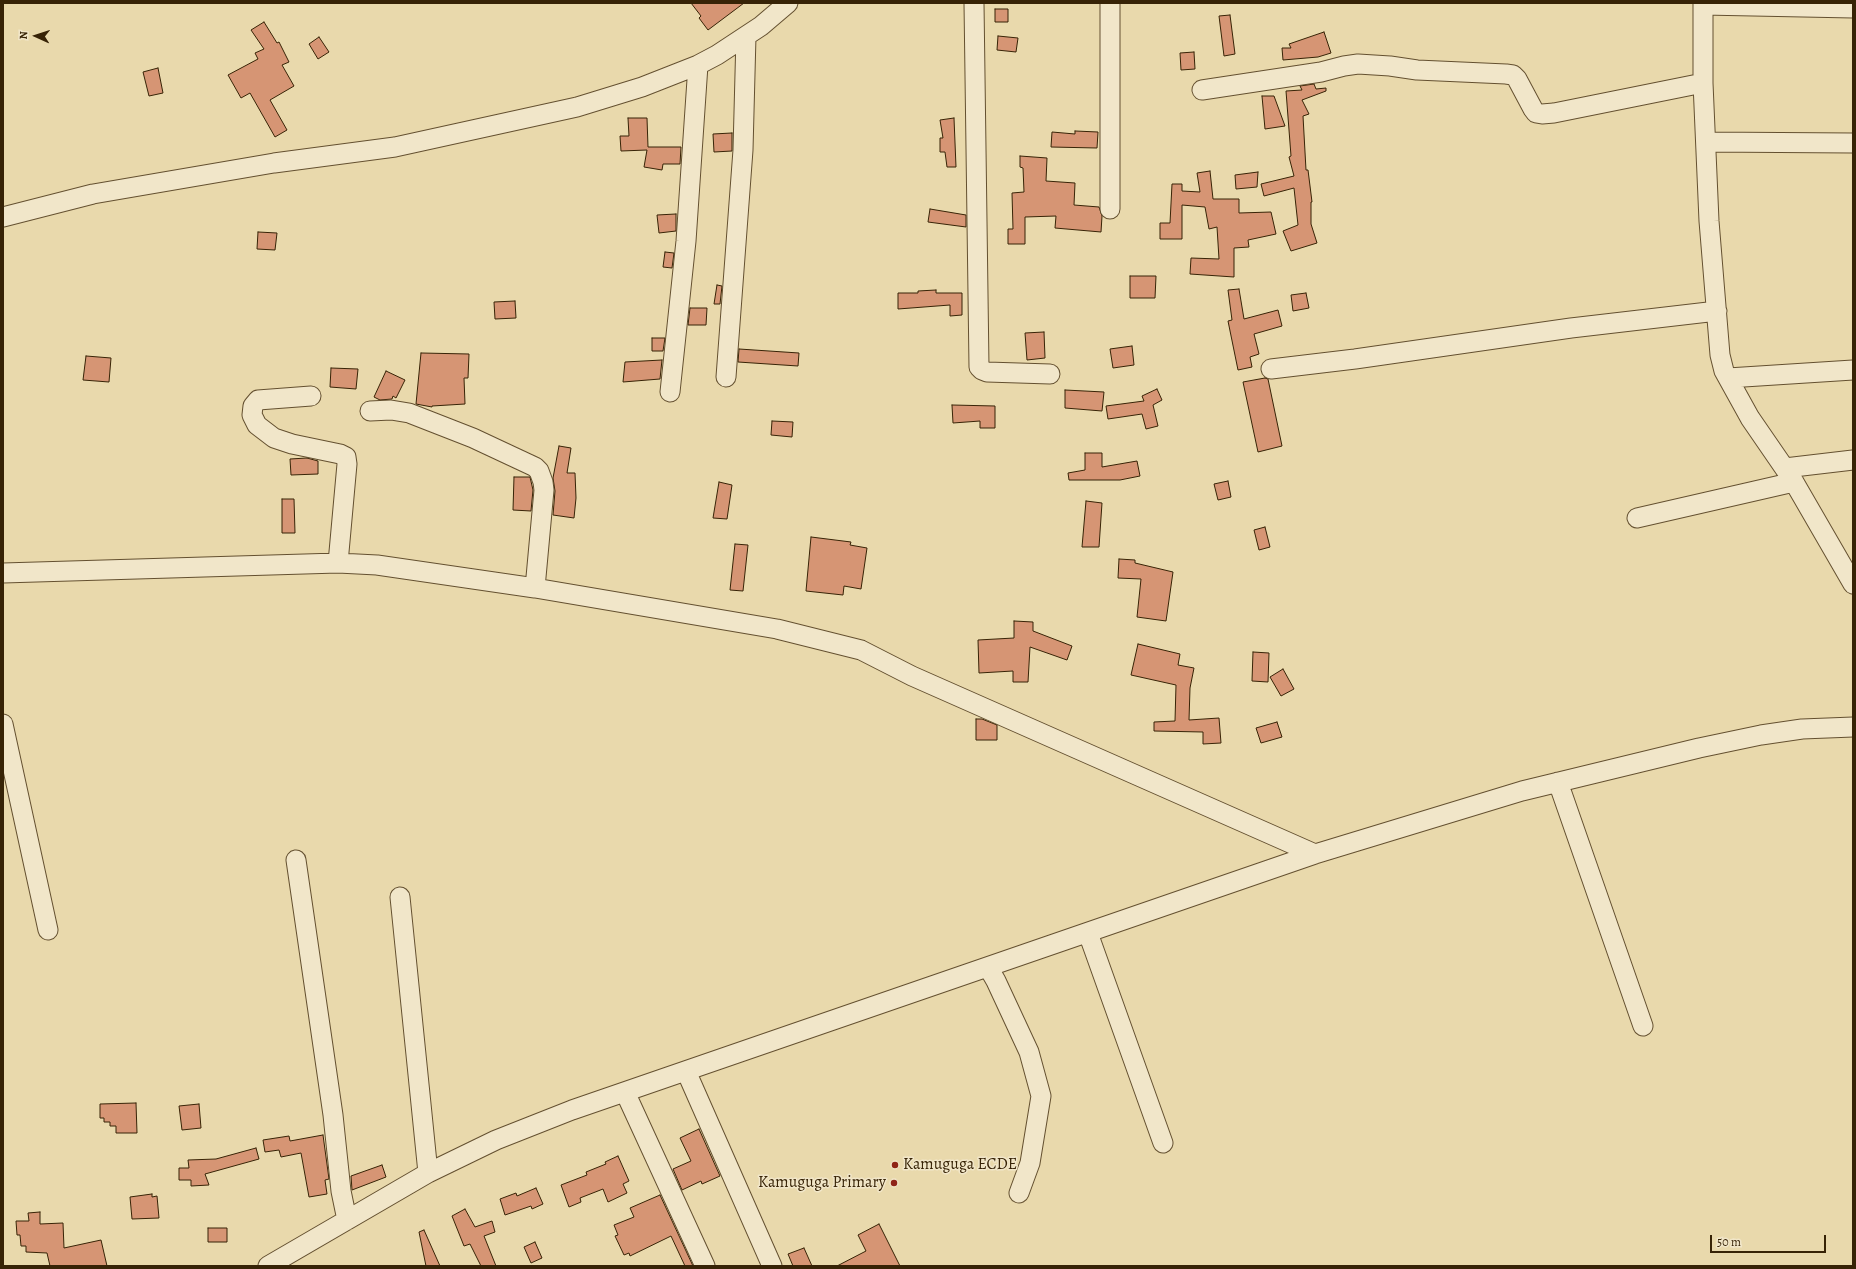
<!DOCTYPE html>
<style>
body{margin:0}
#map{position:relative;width:1856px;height:1269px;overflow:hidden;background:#e9d9ac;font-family:Alegreya,serif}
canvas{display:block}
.frame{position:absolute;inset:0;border:4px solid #372306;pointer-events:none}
.north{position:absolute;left:16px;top:16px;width:40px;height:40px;-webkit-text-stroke:3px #f1e6c9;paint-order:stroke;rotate:273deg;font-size:11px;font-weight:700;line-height:16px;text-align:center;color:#372306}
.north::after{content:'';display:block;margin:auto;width:14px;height:18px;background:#372306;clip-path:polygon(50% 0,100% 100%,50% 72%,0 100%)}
.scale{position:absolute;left:1710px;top:1235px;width:116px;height:18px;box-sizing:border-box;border:2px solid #372306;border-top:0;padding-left:5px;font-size:12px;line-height:14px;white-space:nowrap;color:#372306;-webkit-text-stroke:3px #f1e6c9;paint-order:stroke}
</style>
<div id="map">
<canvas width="1856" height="1269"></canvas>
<div class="frame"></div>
<div class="north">N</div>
<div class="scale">50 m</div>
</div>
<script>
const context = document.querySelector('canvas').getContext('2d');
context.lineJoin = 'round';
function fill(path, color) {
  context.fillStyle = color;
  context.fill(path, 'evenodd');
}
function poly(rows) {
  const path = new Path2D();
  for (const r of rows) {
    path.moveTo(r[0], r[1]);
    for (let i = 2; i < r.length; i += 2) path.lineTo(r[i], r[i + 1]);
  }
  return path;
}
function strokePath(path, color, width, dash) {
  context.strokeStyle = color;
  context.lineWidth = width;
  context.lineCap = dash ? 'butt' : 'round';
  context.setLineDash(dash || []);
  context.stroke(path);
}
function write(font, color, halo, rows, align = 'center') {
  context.font = font + ' Alegreya,serif';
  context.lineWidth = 3;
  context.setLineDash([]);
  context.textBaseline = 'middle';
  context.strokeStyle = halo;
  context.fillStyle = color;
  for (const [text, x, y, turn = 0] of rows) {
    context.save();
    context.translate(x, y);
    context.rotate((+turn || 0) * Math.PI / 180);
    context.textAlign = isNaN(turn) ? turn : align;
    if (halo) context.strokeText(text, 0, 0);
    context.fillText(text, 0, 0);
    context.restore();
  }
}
const building = poly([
 [691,3,744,3,708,30,699,18,701,16,691,3],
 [995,9,1008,9,1008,22,995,22,995,9],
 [1230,15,1235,54,1224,56,1219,16,1230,15],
 [264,22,277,43,279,42,289,62,282,65,294,86,270,100,287,130,275,137,250,93,241,98,228,75,258,59,255,53,264,49,251,30,264,22],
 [1324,32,1331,53,1318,57,1283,60,1282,48,1291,48,1289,44,1324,32],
 [998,36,1018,38,1016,52,997,50,998,36],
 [319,37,329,52,318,59,309,44,319,37],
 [1194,52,1195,69,1181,70,1180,53,1194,52],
 [158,68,163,93,149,96,143,72,158,68],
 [1314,84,1316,89,1326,88,1326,91,1302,100,1309,114,1303,116,1306,170,1308,170,1312,202,1311,202,1311,224,1317,243,1291,251,1283,231,1298,225,1294,188,1264,196,1261,184,1294,176,1289,157,1291,156,1286,91,1302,90,1300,86,1314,84],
 [1262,96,1274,96,1285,126,1265,129,1262,96],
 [628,118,647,118,648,147,681,147,680,164,663,164,662,170,644,167,647,150,621,151,620,136,629,136,628,118],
 [954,118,956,167,947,167,945,152,940,152,940,138,943,138,940,120,954,118],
 [1075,131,1098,132,1097,148,1051,147,1052,132,1075,134,1075,131],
 [732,133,732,151,714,152,713,134,732,133],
 [1020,156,1047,158,1046,181,1075,183,1074,205,1099,207,1102,216,1101,232,1055,228,1056,216,1025,217,1025,244,1008,244,1008,229,1013,229,1012,193,1024,192,1023,168,1020,167,1020,156],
 [1210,171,1213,199,1239,199,1239,213,1271,212,1276,234,1248,240,1249,247,1234,248,1234,277,1190,274,1191,258,1219,259,1217,227,1209,229,1205,207,1182,205,1182,239,1160,239,1160,223,1170,223,1172,184,1182,184,1182,191,1200,192,1197,173,1210,171],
 [1258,172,1257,187,1236,189,1235,175,1258,172],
 [930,209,966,215,966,227,928,222,930,209],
 [676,214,676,231,659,233,657,215,676,214],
 [258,232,277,233,275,250,257,249,258,232],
 [665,252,674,253,672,268,663,267,665,252],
 [1130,276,1156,276,1155,298,1130,298,1130,276],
 [717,285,722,286,720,304,714,304,717,285],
 [1239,289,1244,319,1278,310,1282,326,1254,334,1259,354,1250,357,1252,367,1238,370,1228,321,1232,320,1228,290,1239,289],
 [936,290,936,293,962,293,962,315,950,316,950,305,898,309,898,293,918,293,918,291,936,290],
 [1306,293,1309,308,1293,311,1291,295,1306,293],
 [515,301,516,318,495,319,494,302,515,301],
 [690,308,707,308,706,325,688,325,690,308],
 [1044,332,1045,358,1027,360,1025,333,1044,332],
 [652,338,665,338,663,351,652,351,652,338],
 [1132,346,1134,365,1113,368,1110,349,1132,346],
 [739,349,799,353,798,366,738,362,739,349],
 [421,353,469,354,468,378,464,378,465,404,432,406,432,407,416,404,421,353],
 [86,356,111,358,109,382,83,380,86,356],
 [662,360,660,379,623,382,625,362,662,360],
 [331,368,358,369,356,389,330,387,331,368],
 [386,371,405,380,396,398,393,396,392,399,380,400,374,397,386,371],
 [1265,378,1268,379,1282,446,1258,452,1243,382,1265,378],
 [1157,389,1162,400,1153,405,1158,426,1146,429,1142,414,1108,419,1106,406,1144,401,1142,396,1157,389],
 [1065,390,1104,392,1102,411,1065,408,1065,390],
 [952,405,995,406,995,428,980,428,980,421,953,423,952,405],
 [772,421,793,422,792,437,771,435,772,421],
 [559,446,571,448,567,473,575,473,576,498,574,518,553,515,555,491,553,478,559,446],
 [1085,453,1102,453,1102,467,1137,461,1140,476,1120,480,1069,480,1068,473,1085,470,1085,453],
 [307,458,318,461,318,474,291,475,290,459,307,458],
 [514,477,530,477,533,490,531,511,513,510,514,477],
 [1228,481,1231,497,1218,500,1214,484,1228,481],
 [719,482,732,485,727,519,713,518,719,482],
 [282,499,294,499,295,533,282,533,282,499],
 [1086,501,1102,503,1099,547,1082,547,1086,501],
 [1265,527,1270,547,1259,550,1254,530,1265,527],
 [811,537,851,542,850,545,867,548,861,589,844,586,843,595,806,591,811,537],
 [735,544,748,545,743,591,730,590,735,544],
 [1119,559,1135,560,1135,563,1173,572,1166,621,1137,617,1141,579,1118,578,1119,559],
 [1014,621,1033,622,1033,631,1072,646,1067,660,1030,647,1028,682,1013,682,1013,671,979,673,978,640,1014,638,1014,621],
 [1138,644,1180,654,1178,665,1194,668,1190,688,1189,720,1219,718,1221,743,1203,744,1203,732,1154,731,1154,722,1175,721,1176,685,1131,675,1138,644],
 [1253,652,1269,653,1268,682,1252,681,1253,652],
 [1283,669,1294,689,1281,696,1270,677,1283,669],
 [976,719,982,719,997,725,997,740,976,740,976,719],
 [1277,722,1282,737,1261,743,1256,728,1277,722],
 [136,1103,137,1133,116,1133,116,1126,110,1126,110,1122,104,1122,104,1118,100,1118,100,1104,136,1103],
 [199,1104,201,1128,182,1130,179,1106,199,1104],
 [699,1129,720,1176,702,1184,701,1181,682,1190,673,1169,691,1161,680,1138,699,1129],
 [323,1135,329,1179,325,1180,327,1194,309,1197,301,1153,281,1157,279,1150,265,1152,263,1140,289,1136,290,1141,323,1135],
 [256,1148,259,1159,205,1174,209,1185,191,1186,191,1180,179,1180,179,1168,189,1168,188,1160,216,1159,256,1148],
 [618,1156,629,1181,623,1184,627,1193,608,1202,603,1189,580,1198,581,1202,569,1207,561,1185,587,1175,586,1172,606,1164,605,1162,618,1156],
 [382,1165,386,1177,352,1190,351,1176,382,1165],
 [536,1188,543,1204,532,1209,531,1206,505,1215,500,1199,516,1193,517,1196,536,1188],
 [152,1194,152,1197,157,1196,159,1218,132,1219,130,1197,152,1194],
 [660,1195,693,1266,685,1266,671,1236,630,1256,629,1253,624,1255,615,1236,618,1235,614,1225,634,1217,630,1208,660,1195],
 [465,1209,475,1227,492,1221,495,1232,484,1236,496,1266,481,1266,470,1244,464,1246,452,1216,465,1209],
 [40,1212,40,1224,63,1223,64,1248,101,1240,107,1266,50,1266,47,1253,26,1252,26,1246,21,1246,20,1235,17,1235,16,1221,29,1221,28,1213,40,1212],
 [879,1224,900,1266,837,1266,866,1251,858,1235,879,1224],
 [208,1228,227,1228,227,1242,208,1242,208,1228],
 [424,1230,440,1266,426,1266,419,1232,424,1230],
 [535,1242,542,1258,531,1263,524,1247,535,1242],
 [804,1248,812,1266,793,1266,788,1254,804,1248]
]);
const minor = poly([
 [974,3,979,367,982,370,987,372,1050,374],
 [1703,3,1703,83,1709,221,1720,355,1724,371,1750,418,1794,482,1853,584],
 [1703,5,1853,8],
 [1202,90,1321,72,1344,66,1358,64,1390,66,1417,70,1506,74,1513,75,1517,79,1533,109,1536,113,1542,114,1554,113,1703,83],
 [1706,142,1853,143],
 [1110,209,1110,3],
 [3,217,93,194,274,163,395,147,577,107,642,87,698,65,717,55,761,26,788,3],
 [1271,369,1355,359,1571,328,1717,311],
 [726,377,743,150,746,36],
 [1728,378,1853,370],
 [670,392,686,241,698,65],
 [311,396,258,400,253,406,252,415,257,425,274,438,292,444,340,454,346,457,347,464,338,563],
 [370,411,391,410,409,413,473,438,535,467,539,471,543,482,544,490,535,588],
 [1785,468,1853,460],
 [1637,518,1794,482],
 [3,573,338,563,377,565,535,588,777,629,861,650,912,676,1315,854],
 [3,724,48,930],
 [1558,782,1643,1026],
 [296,860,333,1115,341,1191,347,1220],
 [400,897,428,1173],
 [1088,933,1163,1143],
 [988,967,996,981,1029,1052,1041,1096,1030,1163,1019,1193],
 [686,1071,772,1266],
 [625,1092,705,1266],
 [268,1266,428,1173,496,1140,572,1110,1315,854,1522,791,1699,748,1761,735,1802,729,1853,727]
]);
const markers = [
 [895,1165,4,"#8f2418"],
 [894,1183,4,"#8f2418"]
];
const poiNames = [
 ["Kamuguga ECDE",903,1165],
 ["Kamuguga Primary",886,1183,"right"]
];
fill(building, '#d69574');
strokePath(building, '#372306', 1);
strokePath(minor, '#645030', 21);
strokePath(minor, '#f1e6c9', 19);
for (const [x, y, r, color] of markers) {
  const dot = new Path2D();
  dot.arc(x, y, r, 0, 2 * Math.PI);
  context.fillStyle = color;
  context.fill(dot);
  strokePath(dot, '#f1e6c9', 1.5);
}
write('16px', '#372306', '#f1e6c9', poiNames, 'left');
</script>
